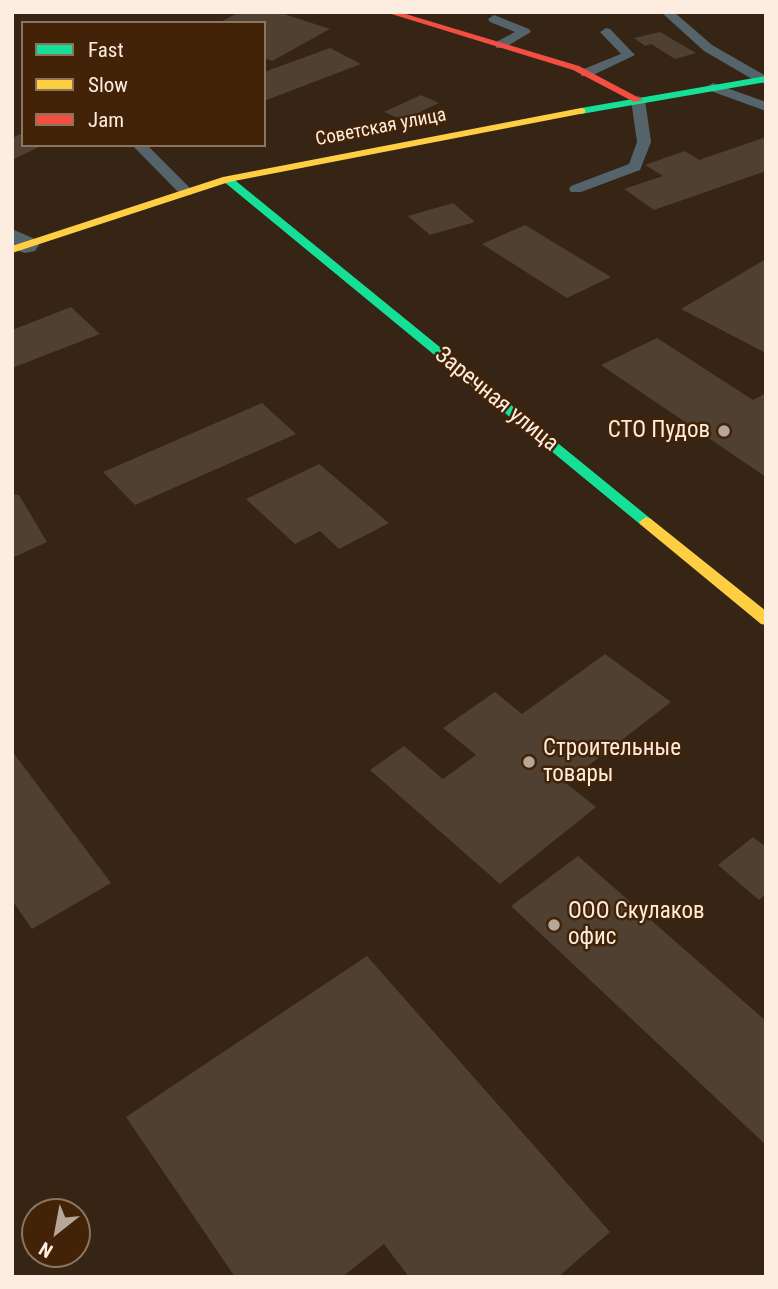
<!DOCTYPE html>
<meta charset="utf-8">
<style>
body{margin:0}
#map{position:relative;width:778px;height:1289px;overflow:hidden;background:#362415;font-family:"Roboto Condensed",sans-serif}
canvas{display:block}
.frame{position:absolute;inset:0;border:14px solid #fdede1;pointer-events:none}
.legend{position:absolute;left:21px;top:21px;width:245px;height:126px;box-sizing:border-box;background:#432307;border:2px solid #8d745e;margin:0;padding:9px 12px;list-style:none;font-size:21px;color:#fdede1}
.legend li{display:flex;align-items:center;gap:14px;height:35px}
.legend b{width:35px;border:2px solid #8d745e}
.north{position:absolute;left:21px;top:1198px;width:70px;height:70px;box-sizing:border-box;background:#432307;border:2px solid #8d745e;border-radius:50%;rotate:211deg;font-size:19px;font-weight:700;line-height:28px;text-align:center;color:#fdede1}
.north::after{content:'';display:block;margin:auto;width:24px;height:32px;background:#b7a79a;clip-path:polygon(50% 0,100% 100%,50% 72%,0 100%)}
</style>
<div id="map">
<canvas width="778" height="1289"></canvas>
<div class="frame"></div>
<ul class="legend">
<li><b style="height:9px;background:#16e098"></b>Fast</li>
<li><b style="height:9px;background:#ffcf43"></b>Slow</li>
<li><b style="height:9px;background:#f24e42"></b>Jam</li>
</ul>
<div class="north">N</div>
</div>
<script>
const context = document.querySelector('canvas').getContext('2d');
context.lineJoin = 'round';
function fill(path, color) {
  context.fillStyle = color;
  context.fill(path, 'evenodd');
}
function poly(rows) {
  const path = new Path2D();
  for (const r of rows) {
    path.moveTo(r[0], r[1]);
    for (let i = 2; i < r.length; i += 2) path.lineTo(r[i], r[i + 1]);
  }
  return path;
}
function strokePath(path, color, width, dash) {
  context.strokeStyle = color;
  context.lineWidth = width;
  context.lineCap = dash ? 'butt' : 'round';
  context.setLineDash(dash || []);
  context.stroke(path);
}
function write(font, color, halo, rows, align = 'center') {
  context.font = font + ' "Roboto Condensed",sans-serif';
  context.lineWidth = 5;
  context.setLineDash([]);
  context.textBaseline = 'middle';
  context.strokeStyle = halo;
  context.fillStyle = color;
  for (const [text, x, y, turn = 0] of rows) {
    context.save();
    context.translate(x, y);
    context.rotate((+turn || 0) * Math.PI / 180);
    context.textAlign = isNaN(turn) ? turn : align;
    if (halo) context.strokeText(text, 0, 0);
    context.fillText(text, 0, 0);
    context.restore();
  }
}
const building = poly([
 [239,12,278,12,330,29,272,61,264,58,264,23,219,23],
 [660,32,696,53,675,59,651,44,645,46,634,38],
 [330,48,361,64,264,101,264,72],
 [421,95,439,103,403,120,384,112],
 [23,133,23,145,43,145,12,160,12,138],
 [766,137,766,171,654,210,624,189,663,176,645,165,685,151,699,160],
 [453,203,475,222,430,235,408,216],
 [525,225,611,277,567,298,482,244],
 [766,259,766,353,681,309],
 [71,307,100,334,12,368,12,330],
 [657,338,753,400,766,393,766,477,601,365],
 [262,403,296,434,135,505,103,472],
 [319,464,389,523,339,549,320,531,295,544,246,499],
 [12,494,19,495,47,542,12,558],
 [605,654,671,702,566,783,596,807,500,884,370,770,404,746,443,779,476,755,443,728,495,692,522,714],
 [12,751,111,883,32,929,12,900],
 [753,837,766,847,766,894,759,900,718,865],
 [578,856,766,1021,766,1145,511,906],
 [367,956,610,1232,558,1277,409,1277,384,1244,342,1277,235,1277,126,1117]
]);
const lane = poly([
 [661,12,674,12,712,45,766,76,766,83,759,83,704,51,661,12],
 [494,15,529,29,531,32,504,48,496,48,496,42,515,32,490,22,488,19,494,15],
 [606,28,610,29,635,55,591,76,581,76,581,70,621,54,600,32,606,28],
 [713,83,766,102,766,111,708,90,706,87,713,83],
 [638,96,645,100,651,142,640,170,581,192,571,192,569,189,571,186,629,164,637,142,631,100,638,96],
 [132,145,147,145,191,189,193,192,191,195,181,195,132,145]
]);
const street = poly([
 [12,229,35,239,39,245,35,251,25,253,12,249,12,229]
]);
const fast = poly([
 [766,76,766,82,581,114,576,111,581,108,766,76],
 [223,177,231,177,651,519,653,522,651,525,641,525,223,181,223,177]
]);
const slow = poly([
 [581,108,585,109,585,113,229,182,12,253,12,246,223,177,581,108],
 [646,517,651,519,766,611,766,625,761,624,641,525,639,522,646,517]
]);
const jam = poly([
 [385,12,399,12,579,66,643,100,634,102,573,70,385,12]
]);
const markers = [
 [724,431,7,"#b7a79a"],
 [529,762,7,"#b7a79a"],
 [554,925,7,"#b7a79a"]
];
const farStreetnames = [
 ["Советская улица",381,128,-11]
];
const streetNames = [
 ["Заречная улица",496,400,39]
];
const poiNames = [
 ["СТО Пудов",710,431,"right"],
 ["Строительные",543,749],
 ["товары",543,775],
 ["ООО Скулаков",568,912],
 ["офис",568,938]
];
fill(building, '#504032');
fill(lane, '#55646b');
fill(street, '#55646b');
fill(fast, '#16e098');
fill(slow, '#ffcf43');
fill(jam, '#f24e42');
for (const [x, y, r, color] of markers) {
  const dot = new Path2D();
  dot.arc(x, y, r, 0, 2 * Math.PI);
  context.fillStyle = color;
  context.fill(dot);
  strokePath(dot, '#432307', 2.5);
}
write('19px', '#fdede1', '#432307', farStreetnames);
write('23px', '#fdede1', '#432307', streetNames);
write('23px', '#fdede1', '#432307', poiNames, 'left');
</script>
